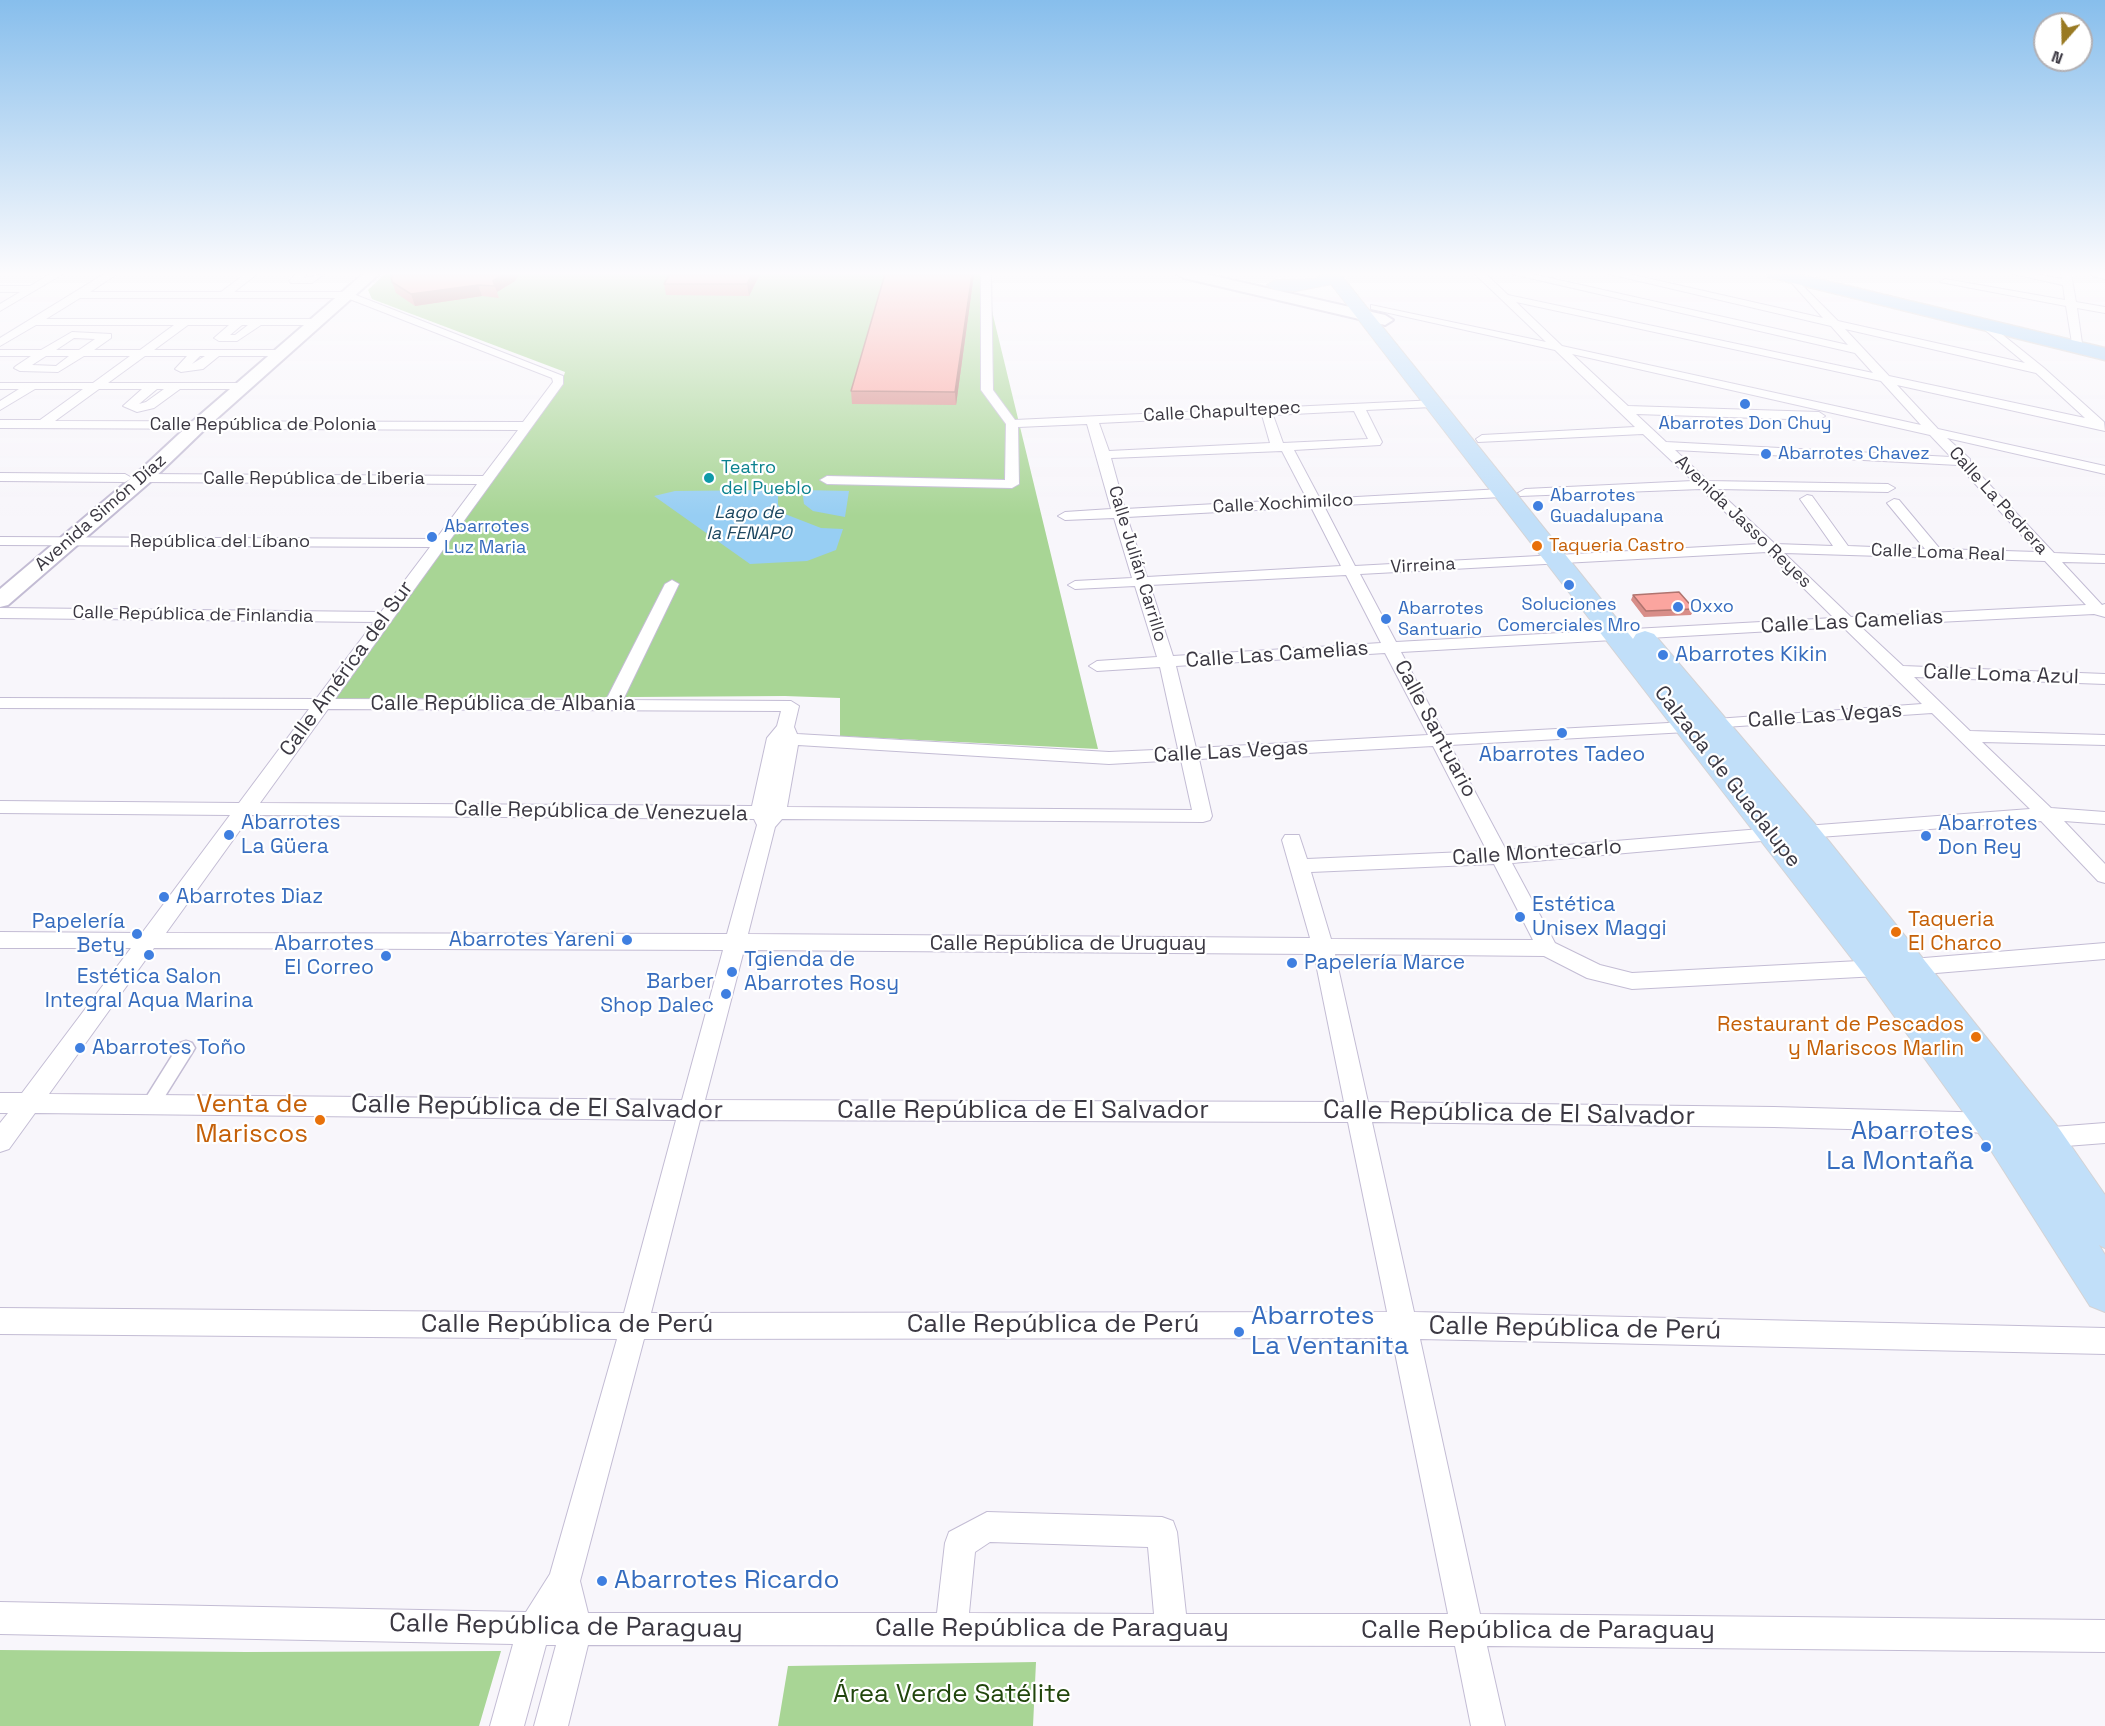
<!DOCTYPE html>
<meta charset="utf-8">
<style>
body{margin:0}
#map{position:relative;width:2105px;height:1726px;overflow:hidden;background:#f8f6fb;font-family:"Space Grotesk",sans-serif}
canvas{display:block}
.north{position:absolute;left:2033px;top:12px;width:60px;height:60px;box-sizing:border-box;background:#fff;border:2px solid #b1afb3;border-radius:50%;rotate:200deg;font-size:16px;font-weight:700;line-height:24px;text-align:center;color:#3b3842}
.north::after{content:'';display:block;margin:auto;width:21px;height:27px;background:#997a23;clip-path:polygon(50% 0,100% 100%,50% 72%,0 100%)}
</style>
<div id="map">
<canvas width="2105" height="1726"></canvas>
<div class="north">N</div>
</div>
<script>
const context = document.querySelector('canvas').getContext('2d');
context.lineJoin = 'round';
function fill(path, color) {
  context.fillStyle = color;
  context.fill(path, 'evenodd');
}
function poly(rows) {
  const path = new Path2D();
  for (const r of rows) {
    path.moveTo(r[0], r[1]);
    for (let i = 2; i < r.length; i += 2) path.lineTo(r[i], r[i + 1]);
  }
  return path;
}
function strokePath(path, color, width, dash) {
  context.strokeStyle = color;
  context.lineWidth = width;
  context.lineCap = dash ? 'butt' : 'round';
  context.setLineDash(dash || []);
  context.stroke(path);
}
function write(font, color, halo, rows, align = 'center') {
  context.font = font + ' "Space Grotesk",sans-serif';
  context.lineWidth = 4.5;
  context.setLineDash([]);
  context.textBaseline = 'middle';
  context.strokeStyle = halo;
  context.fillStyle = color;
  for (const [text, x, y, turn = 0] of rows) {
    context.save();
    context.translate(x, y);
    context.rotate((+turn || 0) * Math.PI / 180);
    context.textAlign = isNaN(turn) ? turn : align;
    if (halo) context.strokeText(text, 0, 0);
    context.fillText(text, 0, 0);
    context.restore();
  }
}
const green = poly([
 [385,274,983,274,1098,749,840,736,840,698,785,696,331,699,562,382,565,372,372,299,368,290],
 [0,1650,247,1652,501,1651,479,1726,0,1726],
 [1036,1662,1033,1726,778,1726,788,1666]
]);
const water = poly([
 [778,490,778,505,785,514,821,528,843,529,836,550,807,561,750,564,654,496,675,491],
 [802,490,849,491,845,517,813,511,804,504]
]);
const pedestrian = poly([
 [186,1041,192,1043,195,1048,192,1053,157,1109,151,1112,145,1109,142,1104,145,1099,180,1043,186,1041]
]);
const minor = poly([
 [50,274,63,274,0,311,0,304,20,292,0,292,0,286,30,286,50,274],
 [104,274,117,274,90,292,221,292,245,274,257,274,234,292,348,292,563,376,563,384,335,699,606,700,665,584,672,580,679,584,623,700,791,701,799,706,794,727,797,734,1109,752,1178,749,1160,667,1097,671,1089,666,1097,661,1157,657,1135,586,1075,589,1068,585,1075,581,1132,578,1114,518,1065,520,1058,516,1065,512,1111,509,1087,424,1018,427,1019,484,1012,488,827,484,820,480,827,476,1005,480,1006,424,981,390,981,274,991,274,993,390,1015,420,1437,400,1437,406,1433,407,1366,410,1382,442,1380,445,1294,450,1320,499,1502,489,1509,493,1502,497,1324,506,1355,566,1759,544,1701,489,1520,496,1518,493,1525,489,1693,481,1643,434,1478,442,1476,439,1482,435,1635,427,1555,350,1371,309,1371,305,1546,342,1475,274,1486,274,1508,295,1873,373,1855,353,1512,274,1532,274,1848,345,1831,326,1609,274,1629,274,1823,318,1790,281,1788,279,1793,276,1838,321,2025,363,1979,325,1988,323,2044,368,2104,422,2105,431,1897,385,1938,429,2105,466,2105,474,1947,438,1970,459,1970,464,2054,553,2105,555,2105,563,2062,562,2102,605,2105,604,2105,617,2094,614,1860,626,1903,666,2105,674,2105,684,1914,677,1970,731,2105,735,2105,745,1982,742,2051,808,2105,812,2105,824,2064,821,2105,864,2105,883,2098,881,2041,821,1805,838,1798,837,1796,832,1798,827,1805,826,2030,809,1932,713,1710,728,1707,724,1710,720,1716,719,1922,704,1843,627,1401,652,1445,735,1687,722,1696,727,1687,732,1450,745,1506,850,1773,828,1780,829,1783,834,1780,839,1773,840,1512,863,1555,943,1600,965,1632,973,1878,960,1886,962,1889,968,1886,974,1878,976,1632,989,1587,978,1544,956,1335,954,1368,1102,1774,1107,1995,1113,2003,1116,2007,1123,2003,1130,1995,1133,1774,1127,1372,1122,1414,1312,2105,1328,2105,1354,1420,1339,1480,1614,2105,1620,2105,1652,1487,1646,1505,1726,1471,1726,1455,1646,588,1645,568,1726,534,1726,556,1645,546,1645,524,1726,490,1726,513,1644,0,1634,0,1602,526,1612,550,1574,617,1339,0,1334,0,1308,624,1313,676,1120,35,1113,9,1149,0,1152,0,1123,8,1113,0,1113,0,1093,22,1093,131,948,0,948,0,932,142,933,230,815,0,813,0,801,239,803,309,709,0,708,0,698,316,699,374,622,0,618,0,608,381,612,430,547,0,545,0,537,436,539,477,484,143,482,136,478,143,474,483,476,518,430,0,428,0,420,40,420,83,389,35,389,0,410,0,401,19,389,0,389,0,383,93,383,130,356,84,356,58,372,20,371,14,368,16,366,31,356,0,356,0,350,41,350,72,332,111,334,111,338,94,350,140,350,174,325,36,325,0,346,0,338,104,274],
 [80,298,347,298,552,378,553,382,523,422,55,421,99,389,142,389,123,406,137,412,154,408,180,389,244,389,250,386,244,383,108,383,145,356,187,356,175,369,181,372,203,369,219,356,281,356,287,353,281,350,154,350,188,325,229,325,214,338,219,341,237,341,261,325,317,325,322,322,317,319,46,319,80,298],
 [1516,302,1881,381,1921,425,1562,346,1516,302],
 [242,325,248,325,235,335,230,335,242,325],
 [1845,329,2036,373,2085,418,1889,376,1845,329],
 [74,338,95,339,79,350,56,350,74,338],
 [1572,354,1930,435,1951,457,1666,442,1636,414,1819,420,1825,416,1819,412,1628,406,1572,354],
 [46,356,69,356,56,366,32,365,46,356],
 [200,356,205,356,192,364,200,356],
 [157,389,164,389,146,402,139,404,157,389],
 [1354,411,1368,439,1283,443,1273,415,1354,411],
 [1262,415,1270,443,1109,451,1099,423,1262,415],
 [1675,450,1958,465,2037,552,1940,549,1899,500,1894,499,1887,503,1925,549,1848,546,1812,496,1807,495,1800,499,1833,546,1775,544,1716,489,1888,492,1895,488,1888,484,1708,481,1675,450],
 [1282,451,1307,499,1125,509,1111,458,1282,451],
 [1311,507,1341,566,1147,577,1127,517,1311,507],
 [1767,552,1834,618,1396,642,1360,574,1767,552],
 [1784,553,2045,561,2086,605,1851,617,1784,553],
 [1346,575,1381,643,1173,656,1150,585,1346,575],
 [1385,653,1428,735,1196,748,1176,666,1385,653],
 [328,709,781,711,777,726,767,738,752,806,260,803,328,709],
 [798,745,1109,764,1181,760,1192,810,787,807,798,745],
 [1433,746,1487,851,1307,859,1299,835,1285,835,1282,840,1310,938,748,934,775,827,782,819,1203,822,1210,820,1212,816,1199,759,1433,746],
 [251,815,754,819,757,825,727,934,166,933,251,815],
 [1494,864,1533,940,1331,939,1311,872,1494,864],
 [154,948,723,950,682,1100,49,1094,154,948],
 [744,950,1314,954,1344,1102,705,1100,744,950],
 [700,1120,1348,1122,1387,1312,651,1313,700,1120],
 [1392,1338,1448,1614,1186,1614,1177,1532,1173,1521,1162,1517,987,1512,949,1532,945,1543,937,1613,588,1613,580,1581,644,1339,1392,1338],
 [990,1542,1148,1547,1154,1614,969,1613,975,1552,990,1542],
 [296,274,307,274,303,278,324,274,312,283,291,283,289,281,296,274],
 [2013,274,2036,274,2062,279,2061,274,2071,274,2076,302,2105,307,2105,313,2077,308,2082,343,2077,346,2072,343,2066,306,1940,282,1945,279,2065,300,2063,285,2013,274],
 [2091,274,2105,274,2105,279,2093,276,2091,274],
 [0,473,125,474,132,478,125,482,0,481,0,473],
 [2105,943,2105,959,1912,975,1904,973,1901,967,1904,961,1912,959,2105,943],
 [2105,1123,2105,1143,2040,1148,2031,1145,2028,1138,2031,1131,2040,1128,2105,1123]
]);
const secondary = poly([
 [363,274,379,274,205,429,150,482,8,605,0,607,0,589,136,474,193,421,363,274],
 [1177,274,1205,274,1385,315,1393,320,1385,325,1184,278,1177,274]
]);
const primary = poly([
 [1323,274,1340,274,1633,639,1636,634,1645,631,1654,634,1816,825,2058,1127,2105,1195,2105,1248,2099,1245,2105,1255,2105,1312,2090,1306,1992,1152,1866,977,1331,284,1296,291,1275,290,1267,285,1275,280,1317,279,1323,274]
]);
const trunk = poly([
 [1767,274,1797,274,2105,348,2105,360,1769,277,1767,274]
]);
const wall = poly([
 [391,274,519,274,515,281,497,292,499,298,482,296,415,306,396,293,392,282],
 [670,274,760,274,749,296,666,295,664,284],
 [885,274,974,274,956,405,852,404,851,391],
 [1633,595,1694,609,1691,615,1644,617,1631,600]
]);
const shadedWall = poly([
 [504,274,519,274,515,281,497,292,493,281],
 [752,274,760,274,749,296,747,284],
 [972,274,974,274,956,405,955,392],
 [478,285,482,296,415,306,411,294]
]);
const building = poly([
 [391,274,504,274,493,281,495,286,478,285,411,294,392,282,391,274],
 [670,274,752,274,747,284,664,284,670,274],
 [885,274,972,274,955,392,851,391,885,274],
 [1679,592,1694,609,1646,611,1633,595,1679,592]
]);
const markers = [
 [1745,404,6,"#3f7fe0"],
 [1766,454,6,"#3f7fe0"],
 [709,478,6,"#0f9aa8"],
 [1538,506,6,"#3f7fe0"],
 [432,537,6,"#3f7fe0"],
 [1537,546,6,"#e8710a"],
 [1569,585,6,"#3f7fe0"],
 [1678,607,6,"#3f7fe0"],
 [1386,619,6,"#3f7fe0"],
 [1663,655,6,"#3f7fe0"],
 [1562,733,6,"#3f7fe0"],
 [229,835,6,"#3f7fe0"],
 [1926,836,6,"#3f7fe0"],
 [164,897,6,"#3f7fe0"],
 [1520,917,6,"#3f7fe0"],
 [1896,932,6,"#e8710a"],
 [137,934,6,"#3f7fe0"],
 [627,940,6,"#3f7fe0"],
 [149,955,6,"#3f7fe0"],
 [386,956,6,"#3f7fe0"],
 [1292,963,6,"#3f7fe0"],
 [732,972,6,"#3f7fe0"],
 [726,994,6,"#3f7fe0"],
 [1976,1037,6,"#e8710a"],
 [80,1048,6,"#3f7fe0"],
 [320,1120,6,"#e8710a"],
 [1986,1147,6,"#3f7fe0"],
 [1239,1332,6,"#3f7fe0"],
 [602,1581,6,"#3f7fe0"]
];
const farStreetnames = [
 ["Calle Chapultepec",1222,412,-3],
 ["Calle República de Polonia",263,425],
 ["Calle República de Liberia",314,479],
 ["Calle La Pedrera",1998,501,48],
 ["Calle Xochimilco",1283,504,-3],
 ["Avenida Simón Díaz",101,513,-41],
 ["Avenida Jasso Reyes",1743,522,44],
 ["República del Líbano",220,542],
 ["Calle Loma Real",1938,553,2],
 ["Calle Julián Carrillo",1137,564,73],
 ["Virreina",1423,566,-3],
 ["Calle República de Finlandia",193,615,1]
];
const farShopnames = [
 ["Abarrotes Don Chuy",1745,424,"center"],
 ["Abarrotes Chavez",1778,454],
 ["Abarrotes",1550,496],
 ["Guadalupana",1550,517],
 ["Abarrotes",444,527],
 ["Luz Maria",444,548],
 ["Soluciones",1569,605,"center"],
 ["Comerciales Mro",1569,626,"center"],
 ["Oxxo",1690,607],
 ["Abarrotes",1398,609],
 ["Santuario",1398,630]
];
const farCulturenames = [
 ["Teatro",721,468],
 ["del Pueblo",721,489]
];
const farWaternames = [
 ["Lago de",749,513],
 ["la FENAPO",749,534]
];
const farFoodnames = [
 ["Taqueria Castro",1549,546]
];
const streetNames = [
 ["Calle Las Camelias",1852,622,-3],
 ["Calle Las Camelias",1277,655,-4],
 ["Calle América del Sur",347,669,-54],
 ["Calle Loma Azul",2001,675,2],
 ["Calle República de Albania",503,704],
 ["Calle Las Vegas",1825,716,-4],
 ["Calle Santuario",1435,729,62],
 ["Calle Las Vegas",1231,752,-3],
 ["Calzada de Guadalupe",1727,777,52],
 ["Calle República de Venezuela",601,812,1],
 ["Calle Montecarlo",1537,853,-4],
 ["Calle República de Uruguay",1068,944]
];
const shopNames = [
 ["Abarrotes Kikin",1675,655],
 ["Abarrotes Tadeo",1562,755,"center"],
 ["Abarrotes",241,823],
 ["La Güera",241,847],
 ["Abarrotes",1938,824],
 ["Don Rey",1938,848],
 ["Abarrotes Diaz",176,897],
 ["Estética",1532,905],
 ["Unisex Maggi",1532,929],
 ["Papelería",125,922,"right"],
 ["Bety",125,946,"right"],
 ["Abarrotes Yareni",615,940,"right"],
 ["Abarrotes",374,944,"right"],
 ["El Correo",374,968,"right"],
 ["Tgienda de",744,960],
 ["Abarrotes Rosy",744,984],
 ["Papelería Marce",1304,963],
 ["Estética Salon",149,977,"center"],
 ["Integral Aqua Marina",149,1001,"center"],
 ["Barber",714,982,"right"],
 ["Shop Dalec",714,1006,"right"],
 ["Abarrotes Toño",92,1048]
];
const foodNames = [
 ["Taqueria",1908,920],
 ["El Charco",1908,944],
 ["Restaurant de Pescados",1964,1025,"right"],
 ["y Mariscos Marlin",1964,1049,"right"]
];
const nearFoodnames = [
 ["Venta de",308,1105],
 ["Mariscos",308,1135]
];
const nearStreetnames = [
 ["Calle República de El Salvador",537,1108,1],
 ["Calle República de El Salvador",1023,1111],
 ["Calle República de El Salvador",1509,1114,1],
 ["Calle República de Perú",567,1325],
 ["Calle República de Perú",1053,1325],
 ["Calle República de Perú",1575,1329,1],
 ["Calle República de Paraguay",566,1627,1],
 ["Calle República de Paraguay",1052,1629],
 ["Calle República de Paraguay",1538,1631]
];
const nearShopnames = [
 ["Abarrotes",1974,1132,"right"],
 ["La Montaña",1974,1162,"right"],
 ["Abarrotes",1251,1317],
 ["La Ventanita",1251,1347],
 ["Abarrotes Ricardo",614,1581]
];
const nearParknames = [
 ["Área Verde Satélite",952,1695]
];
fill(green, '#a8d595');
fill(water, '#97cef3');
strokePath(pedestrian, '#c3bcd4', 3);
strokePath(minor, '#c3bcd4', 2);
strokePath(secondary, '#c3bcd4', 4);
strokePath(primary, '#d4d3d5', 2);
strokePath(trunk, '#d4d3d5', 3);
fill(pedestrian, '#fff');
fill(minor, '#fff');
fill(secondary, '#fff');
fill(primary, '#c1dff9');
fill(trunk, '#acd4f7');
fill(wall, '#d88e89');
fill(shadedWall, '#b0746f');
fill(building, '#fba59f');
strokePath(building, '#b0746f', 1.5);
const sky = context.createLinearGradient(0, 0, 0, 516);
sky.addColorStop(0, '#87beec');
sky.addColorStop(0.53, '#fcfbfd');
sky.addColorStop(1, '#fcfbfd00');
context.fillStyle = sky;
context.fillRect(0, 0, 2105, 516);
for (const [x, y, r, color] of markers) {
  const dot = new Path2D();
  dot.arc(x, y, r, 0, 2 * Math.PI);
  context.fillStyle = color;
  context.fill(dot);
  strokePath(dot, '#fff', 2);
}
write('18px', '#3b3842', '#fff', farStreetnames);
write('18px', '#366cbe', '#fff', farShopnames, 'left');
write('18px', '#0d838f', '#fff', farCulturenames, 'left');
write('italic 18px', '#1d4760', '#fff', farWaternames);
write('18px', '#c56008', '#fff', farFoodnames, 'left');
write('21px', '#3b3842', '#fff', streetNames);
write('21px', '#366cbe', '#fff', shopNames, 'left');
write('21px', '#c56008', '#fff', foodNames, 'left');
write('26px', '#c56008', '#fff', nearFoodnames, 'right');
write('26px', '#3b3842', '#fff', nearStreetnames);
write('26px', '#366cbe', '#fff', nearShopnames, 'left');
write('26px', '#21460c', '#fff', nearParknames);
</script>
